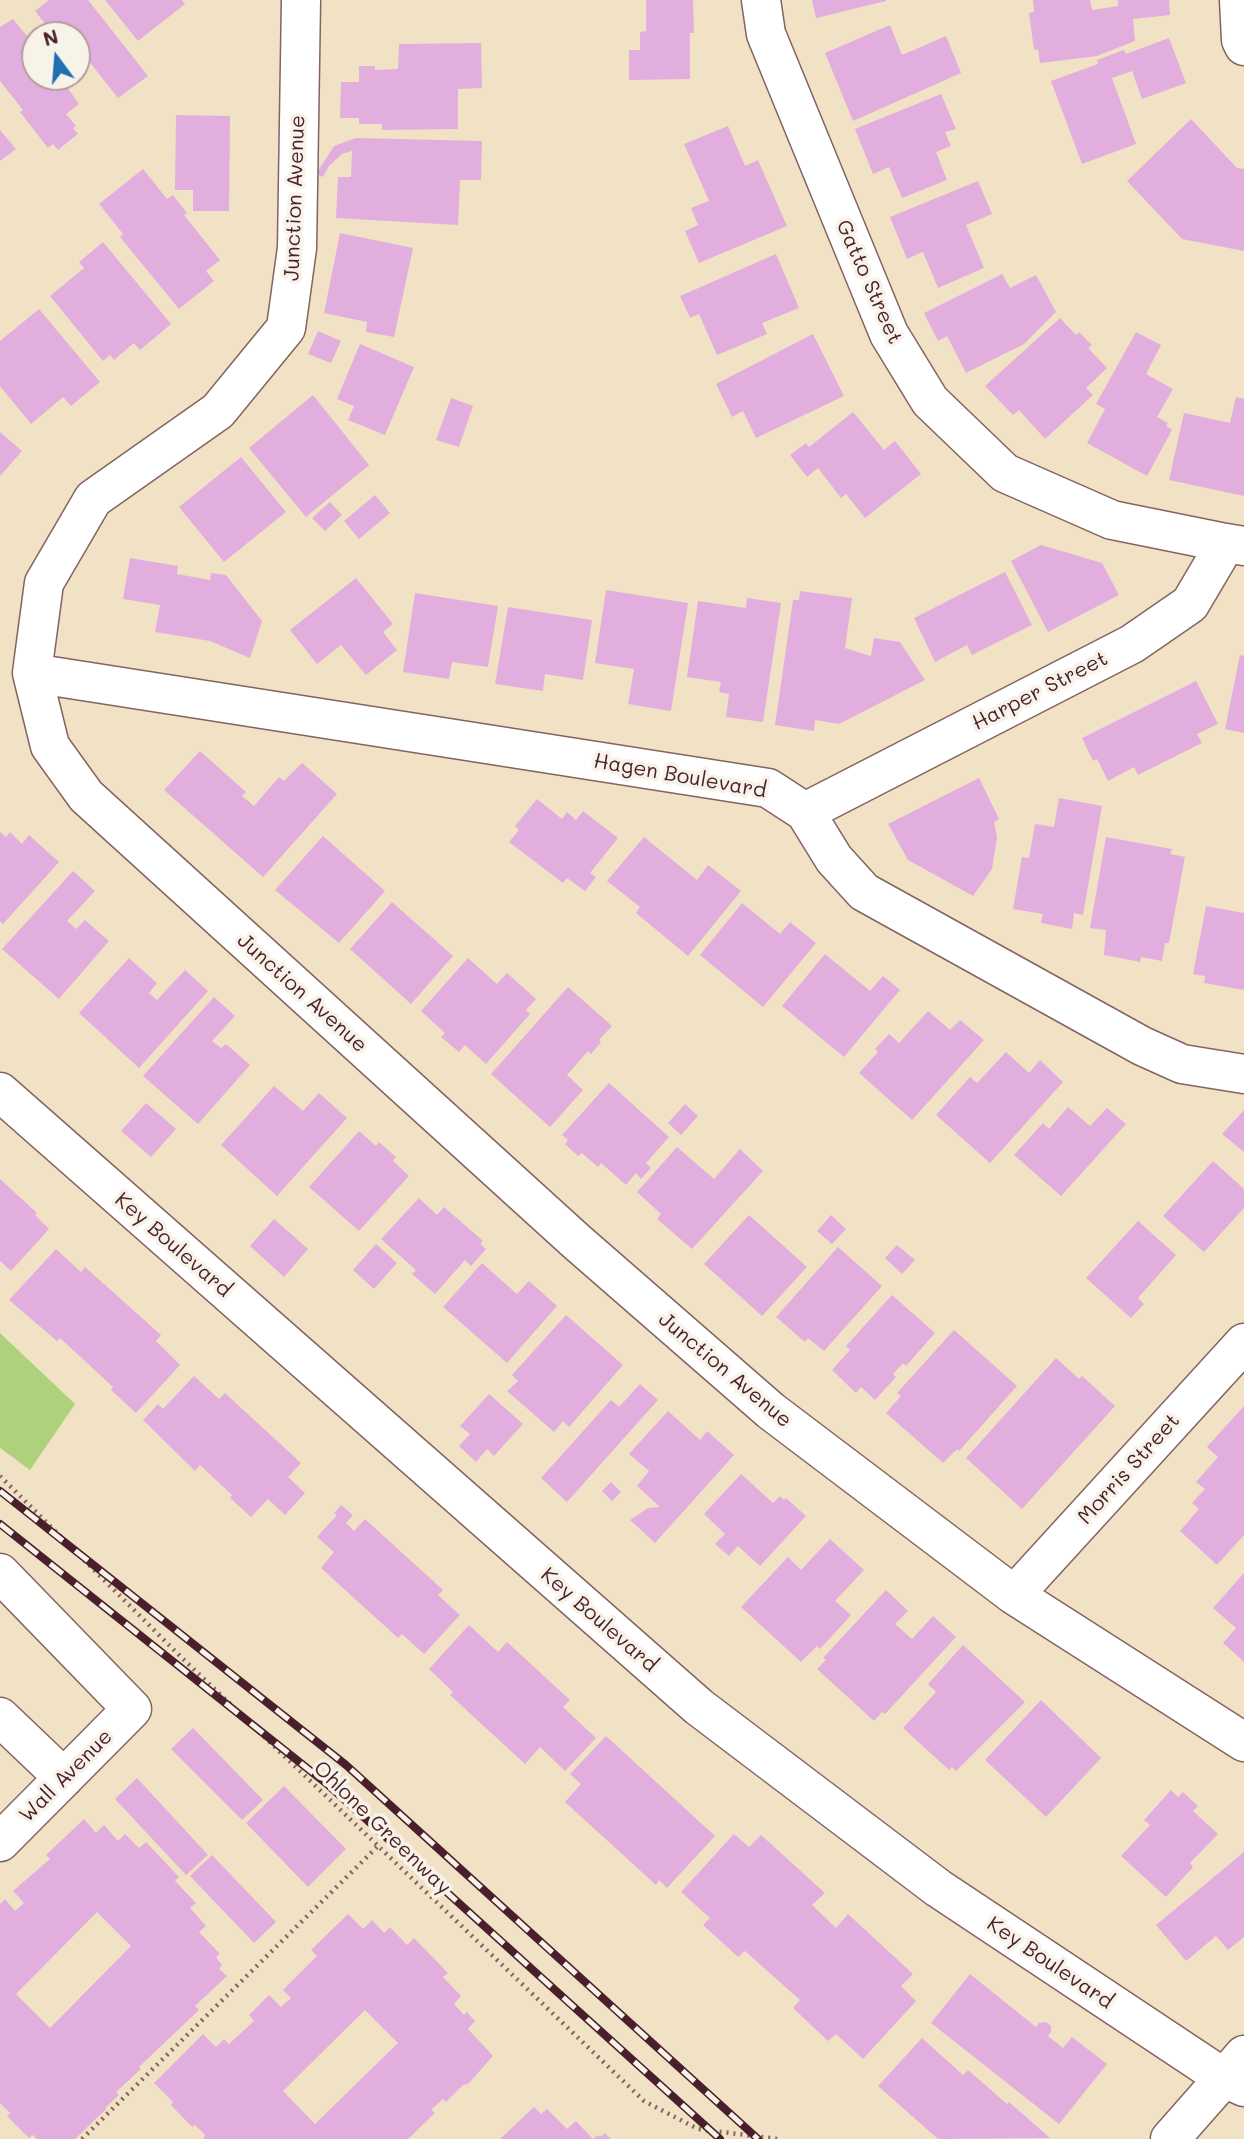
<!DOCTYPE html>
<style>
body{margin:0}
#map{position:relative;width:1244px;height:2139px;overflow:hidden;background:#f1e2c6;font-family:Mali,sans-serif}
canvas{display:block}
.north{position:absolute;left:21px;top:21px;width:70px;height:70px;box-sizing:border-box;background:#f7f3e8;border:2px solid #b29e9c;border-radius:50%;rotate:344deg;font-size:19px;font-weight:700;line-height:28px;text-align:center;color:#4a1f2b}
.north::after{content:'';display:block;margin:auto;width:24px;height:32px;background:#1f6fb2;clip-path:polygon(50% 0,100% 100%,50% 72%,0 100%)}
</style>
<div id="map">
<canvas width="1244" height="2139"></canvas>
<div class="north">N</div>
</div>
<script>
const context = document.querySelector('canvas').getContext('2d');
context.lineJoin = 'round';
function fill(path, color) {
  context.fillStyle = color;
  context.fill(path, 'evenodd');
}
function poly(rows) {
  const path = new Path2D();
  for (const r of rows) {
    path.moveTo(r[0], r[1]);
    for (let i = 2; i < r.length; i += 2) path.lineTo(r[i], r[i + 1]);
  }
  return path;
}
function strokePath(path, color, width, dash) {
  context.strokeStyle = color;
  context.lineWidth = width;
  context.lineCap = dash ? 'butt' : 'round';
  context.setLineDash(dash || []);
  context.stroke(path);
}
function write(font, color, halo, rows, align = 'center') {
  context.font = font + ' Mali,sans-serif';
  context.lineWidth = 7;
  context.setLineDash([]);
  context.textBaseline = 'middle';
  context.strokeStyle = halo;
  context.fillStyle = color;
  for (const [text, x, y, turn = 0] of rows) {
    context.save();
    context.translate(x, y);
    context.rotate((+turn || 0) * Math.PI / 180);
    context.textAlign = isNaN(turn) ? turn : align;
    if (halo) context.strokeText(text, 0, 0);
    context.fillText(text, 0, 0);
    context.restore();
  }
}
const green = poly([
 [0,1333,75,1404,30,1470,0,1448]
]);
const building = poly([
 [49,0,88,0,148,76,118,98,88,60,79,67,77,64,77,35,54,35,35,11],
 [105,0,182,0,185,4,138,41],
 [646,0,693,0,694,33,690,33,690,79,629,80,629,50,640,50,640,32,646,31],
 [812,0,886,0,886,1,816,18],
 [1033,0,1090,0,1092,10,1118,6,1118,0,1169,0,1170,15,1133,19,1135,41,1097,56,1040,63,1038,49,1034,50,1029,13,1034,12],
 [13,19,35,46,35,77,64,77,70,84,67,87,79,104,66,114,76,126,73,128,78,134,58,150,53,144,48,148,20,112,23,110,0,81,0,27],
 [890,25,902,55,946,36,961,73,853,121,825,53],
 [1169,38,1186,83,1142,99,1132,71,1112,78,1136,144,1082,164,1051,81,1098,64,1097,60,1124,50,1126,54],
 [481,43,482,88,458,89,458,129,382,130,382,124,359,124,359,118,340,118,341,82,359,82,359,66,375,66,375,70,398,69,399,44],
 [941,94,956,129,945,132,951,146,936,152,947,180,902,198,889,167,873,174,855,129],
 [176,115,230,116,229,211,193,211,193,190,175,190],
 [1191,119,1237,168,1244,169,1244,251,1182,239,1127,181],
 [728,126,745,166,758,160,787,226,699,263,685,231,698,225,691,208,709,201,684,144],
 [0,130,16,149,0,161],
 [356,138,482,141,481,180,460,180,458,225,336,218,338,177,351,177,352,151,342,154,329,166,323,177,316,174,334,146],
 [143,169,167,199,173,195,187,213,184,215,220,260,206,271,214,281,179,309,120,237,123,234,99,204],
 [978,181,992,214,966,225,984,268,938,288,923,252,907,259,890,217],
 [340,233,413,248,394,337,366,332,367,322,324,313],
 [103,242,171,324,140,350,134,343,114,360,110,355,103,361,50,296,84,268,79,262],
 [776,254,799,308,762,323,767,334,717,355,699,314,690,318,680,296],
 [1002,274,1010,288,1036,275,1056,312,1024,344,966,373,947,336,938,341,924,313],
 [39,309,100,382,71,406,63,397,31,424,0,386,0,341],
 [1060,318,1076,335,1079,332,1092,345,1088,348,1107,368,1086,388,1093,395,1045,439,1019,410,1013,415,985,386],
 [318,331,341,341,331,363,308,354],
 [1136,332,1161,345,1146,374,1173,389,1157,417,1168,423,1166,426,1172,430,1147,476,1087,443,1105,409,1096,404],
 [813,334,844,396,756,438,743,411,732,417,716,384],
 [360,344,414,367,385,435,348,420,354,406,337,399],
 [313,395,369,465,306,517,249,448],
 [1236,397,1244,399,1244,496,1169,480,1184,413,1230,423],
 [451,398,473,406,459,447,436,440],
 [853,412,884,450,895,441,921,474,865,518,846,494,841,498,818,468,807,477,790,455,806,443,809,447],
 [0,432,22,451,0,476],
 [241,457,286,512,224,562,179,507],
 [375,495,390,513,359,539,344,521],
 [330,502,342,515,325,531,312,518],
 [1041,545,1102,563,1119,595,1048,632,1011,561],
 [130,558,178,566,177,574,210,580,211,573,226,575,262,621,250,658,210,641,155,632,160,605,123,599],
 [1005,572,1032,625,972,655,967,645,935,662,914,618],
 [356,578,393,624,383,632,397,650,366,675,341,645,317,664,290,630],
 [606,590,688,603,671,711,628,704,634,669,595,663],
 [800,591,852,598,845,648,871,656,874,638,900,642,925,680,839,724,815,720,814,731,775,725,793,600,799,600],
 [415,593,498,606,488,667,452,662,449,679,403,672],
 [747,598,781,603,763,722,726,717,729,694,719,692,721,682,687,677,698,601,746,608],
 [508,607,592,620,583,680,545,674,543,691,495,684],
 [1240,655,1244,656,1244,733,1225,729],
 [1196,681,1218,724,1197,734,1202,743,1138,775,1134,767,1108,781,1097,759,1093,761,1082,738],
 [200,751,246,792,242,796,254,806,279,777,284,781,302,763,337,794,263,877,164,790],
 [979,778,999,819,994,822,997,837,992,869,973,896,908,860,888,824],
 [1059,798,1102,806,1083,915,1074,913,1072,929,1041,923,1043,914,1013,909,1022,857,1029,858,1035,824,1054,827],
 [537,799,562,819,567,812,576,820,583,811,618,838,590,873,596,877,585,891,567,878,563,883,509,842,519,830,515,826],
 [0,832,6,837,10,832,22,844,29,835,59,862,3,924,0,921],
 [323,836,385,891,339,943,275,890],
 [644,837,697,880,708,865,741,891,688,956,636,913,640,907,607,881],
 [1106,837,1172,849,1170,854,1185,857,1169,943,1165,943,1162,961,1141,957,1140,962,1104,955,1106,930,1090,928],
 [73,871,95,891,67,921,76,929,85,920,109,941,59,999,2,949],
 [392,902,453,956,411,1004,350,949],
 [742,903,780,934,790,922,816,943,763,1007,700,955],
 [1206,906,1244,913,1244,990,1204,983,1205,976,1193,974],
 [825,954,870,991,883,976,900,990,844,1057,782,1006],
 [129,958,157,983,149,993,157,1000,185,970,208,991,139,1068,79,1013],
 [468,958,497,984,507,973,536,999,526,1010,530,1014,486,1064,465,1045,459,1052,441,1037,445,1033,421,1011],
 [568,987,612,1026,599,1040,601,1042,591,1054,588,1051,567,1075,583,1090,550,1127,491,1074],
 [214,997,235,1016,212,1041,221,1048,226,1044,250,1065,198,1124,143,1076],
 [928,1011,950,1030,960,1020,984,1040,912,1120,859,1073,878,1052,875,1049,889,1034,899,1043],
 [1006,1052,1029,1073,1040,1060,1063,1082,990,1163,936,1115,970,1077,977,1083],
 [609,1083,669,1137,646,1163,651,1168,641,1179,636,1173,626,1185,601,1163,598,1167,582,1153,578,1156,565,1144,568,1140,562,1135],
 [274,1086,303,1111,319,1093,347,1118,277,1196,221,1145],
 [146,1103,176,1129,151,1157,121,1131],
 [685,1104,698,1116,681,1135,668,1123],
 [1068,1107,1090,1126,1107,1108,1126,1124,1061,1196,1014,1155,1043,1123,1049,1129],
 [1244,1110,1244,1152,1222,1134],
 [359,1131,376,1146,379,1142,396,1157,393,1161,409,1176,359,1231,309,1187],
 [677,1147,714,1179,740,1149,763,1171,692,1249,657,1219,661,1214,637,1192],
 [1213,1161,1244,1189,1244,1208,1204,1252,1163,1216],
 [0,1179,37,1213,35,1215,49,1229,11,1271,0,1261],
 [419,1198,437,1215,444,1207,483,1241,480,1244,486,1249,471,1266,465,1260,435,1294,412,1274,416,1270,381,1239],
 [749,1215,807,1267,762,1316,704,1264],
 [831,1215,846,1229,832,1244,817,1231],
 [274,1219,308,1249,284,1277,250,1246],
 [1138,1221,1176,1255,1138,1298,1144,1304,1131,1318,1086,1278],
 [376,1244,397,1263,374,1289,353,1270],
 [897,1245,915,1260,902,1274,885,1258],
 [838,1247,882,1286,824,1351,808,1338,805,1342,776,1317],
 [56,1249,81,1272,85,1267,161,1335,156,1341,180,1365,136,1413,111,1390,113,1387,60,1338,57,1341,9,1300],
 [482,1263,517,1294,529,1281,557,1306,507,1363,443,1307],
 [892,1295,935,1333,906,1366,903,1363,893,1374,896,1377,875,1400,861,1387,856,1393,832,1370,850,1350,846,1346],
 [566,1315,623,1365,569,1427,563,1421,554,1432,507,1391,518,1381,512,1375],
 [954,1330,1017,1386,959,1451,957,1449,943,1463,886,1413,901,1396,897,1393],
 [1056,1358,1079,1379,1082,1376,1115,1406,1022,1509,966,1458],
 [194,1376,219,1399,225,1393,301,1463,288,1477,305,1493,285,1515,268,1499,251,1517,230,1498,232,1495,200,1465,195,1471,143,1420,158,1404,163,1409],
 [640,1384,658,1400,567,1502,541,1478,611,1400,619,1407],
 [489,1394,523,1424,494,1456,487,1449,476,1462,459,1446,470,1434,460,1426],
 [1244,1406,1244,1535,1217,1565,1180,1531,1199,1509,1192,1503,1205,1489,1196,1482,1218,1457,1207,1447],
 [668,1411,700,1440,707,1431,734,1455,655,1543,630,1520,648,1508,660,1507,637,1486,649,1471,629,1454],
 [741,1474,773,1503,780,1496,784,1500,786,1498,806,1516,760,1566,738,1546,729,1556,715,1544,725,1534,704,1514],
 [611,1482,621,1492,612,1501,602,1491],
 [341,1505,353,1515,346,1523,354,1531,365,1519,443,1590,438,1595,460,1615,424,1654,402,1634,398,1638,321,1568,334,1552,317,1537,337,1515,334,1513],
 [830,1539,864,1570,835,1601,851,1615,820,1649,817,1646,801,1662,741,1607,788,1557,801,1570],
 [1244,1573,1244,1662,1223,1643,1236,1628,1213,1608],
 [886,1590,908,1611,895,1624,912,1639,933,1616,956,1637,885,1714,882,1712,874,1721,817,1669,826,1660,823,1658],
 [469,1625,498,1652,507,1642,570,1700,563,1707,596,1738,565,1771,540,1747,525,1764,450,1695,453,1692,429,1669],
 [963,1645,1025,1702,956,1771,952,1767,949,1770,903,1728,936,1692,928,1684],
 [1041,1700,1101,1758,1046,1817,985,1760],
 [193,1728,263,1800,242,1820,171,1749],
 [606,1736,715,1836,667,1888,659,1880,656,1885,565,1802,581,1784,570,1774],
 [137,1778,208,1855,186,1875,115,1799],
 [284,1786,346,1849,308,1887,246,1823],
 [1171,1790,1178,1797,1183,1792,1198,1806,1193,1811,1218,1834,1190,1863,1193,1867,1166,1897,1121,1856,1150,1825,1144,1820],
 [84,1819,96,1833,104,1825,118,1841,125,1834,139,1848,146,1842,179,1877,175,1881,196,1903,190,1908,206,1926,199,1932,220,1954,216,1957,222,1965,219,1969,227,1976,195,2006,199,2010,139,2067,141,2069,116,2092,119,2095,105,2108,106,2109,75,2139,37,2139,33,2135,29,2138,7,2116,10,2113,0,2103,0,1904,5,1899,15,1911,24,1903,13,1891,50,1859,46,1855],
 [97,1912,131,1946,50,2028,16,1994],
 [734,1834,749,1847,761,1835,825,1893,812,1905,836,1928,848,1914,913,1974,901,1986,916,2001,863,2059,836,2034,828,2041,793,2008,800,2000,745,1951,738,1957,703,1925,710,1918,681,1892],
 [1244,1852,1244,1937,1228,1950,1216,1936,1186,1961,1156,1925],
 [212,1855,276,1922,254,1943,190,1876],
 [348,1914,363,1929,372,1920,384,1933,390,1927,407,1945,414,1938,448,1973,443,1977,461,1996,454,2004,464,2015,467,2012,475,2021,468,2029,493,2056,468,2084,463,2085,446,2102,443,2099,431,2110,435,2113,408,2139,203,2139,205,2135,195,2125,192,2127,171,2105,173,2102,154,2083,203,2034,216,2047,224,2039,229,2044,254,2021,249,2015,269,1995,281,2007,291,1998,283,1990,317,1956,311,1950],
 [365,2010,398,2043,315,2124,283,2091],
 [970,1974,1036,2027,1039,2023,1046,2022,1051,2026,1051,2032,1048,2036,1063,2048,1072,2037,1107,2064,1059,2124,931,2023],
 [922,2038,963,2075,968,2070,1007,2104,1009,2102,1050,2138,938,2139,878,2086],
 [534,2107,541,2114,547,2109,567,2129,576,2121,593,2139,598,2135,600,2137,605,2133,611,2139,500,2139]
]);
const path = poly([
 [0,1476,180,1656,644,2101,698,2129,778,2139],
 [82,2139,378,1846]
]);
const minor = poly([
 [301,0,297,248,286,328,218,411,93,499,44,583,32,673,50,746,86,796,577,1242,771,1411,1014,1595,1244,1742],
 [761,0,766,34,889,334,930,401,1005,473,1112,520,1226,543],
 [1239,0,1241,40,1244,46],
 [32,673,768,788,805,812,834,859,864,892,1142,1046,1182,1064,1244,1074],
 [805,812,1132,644,1190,604,1226,543,1244,546],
 [0,1092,699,1707,938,1888,1224,2078,1244,2087],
 [0,1573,132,1709,0,1842],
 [1014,1595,1244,1343],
 [0,1717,64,1778],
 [1170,2139,1244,2055]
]);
const rail = poly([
 [0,1491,346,1765,758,2139],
 [0,1524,327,1784,720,2139]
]);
const streetNames = [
 ["Junction Avenue",295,198,-88],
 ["Gatto Street",869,282,66],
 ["Harper Street",1040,691,-27],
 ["Hagen Boulevard",680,776,10],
 ["Junction Avenue",302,993,42],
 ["Key Boulevard",173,1245,41],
 ["Junction Avenue",725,1370,40],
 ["Morris Street",1129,1469,-48],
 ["Key Boulevard",599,1620,41],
 ["Wall Avenue",66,1776,-45],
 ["Ohlone Greenway",382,1828,44],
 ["Key Boulevard",1050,1963,34]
];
fill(green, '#add27b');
fill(building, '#e2aedd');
strokePath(minor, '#846361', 41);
strokePath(path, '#846361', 4.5, [2, 5]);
strokePath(minor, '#fff', 38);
strokePath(rail, '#4a1f2b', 8);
strokePath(rail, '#f7f3e8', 5, [16]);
write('21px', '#4a1f2b', '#f7f3e8', streetNames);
</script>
